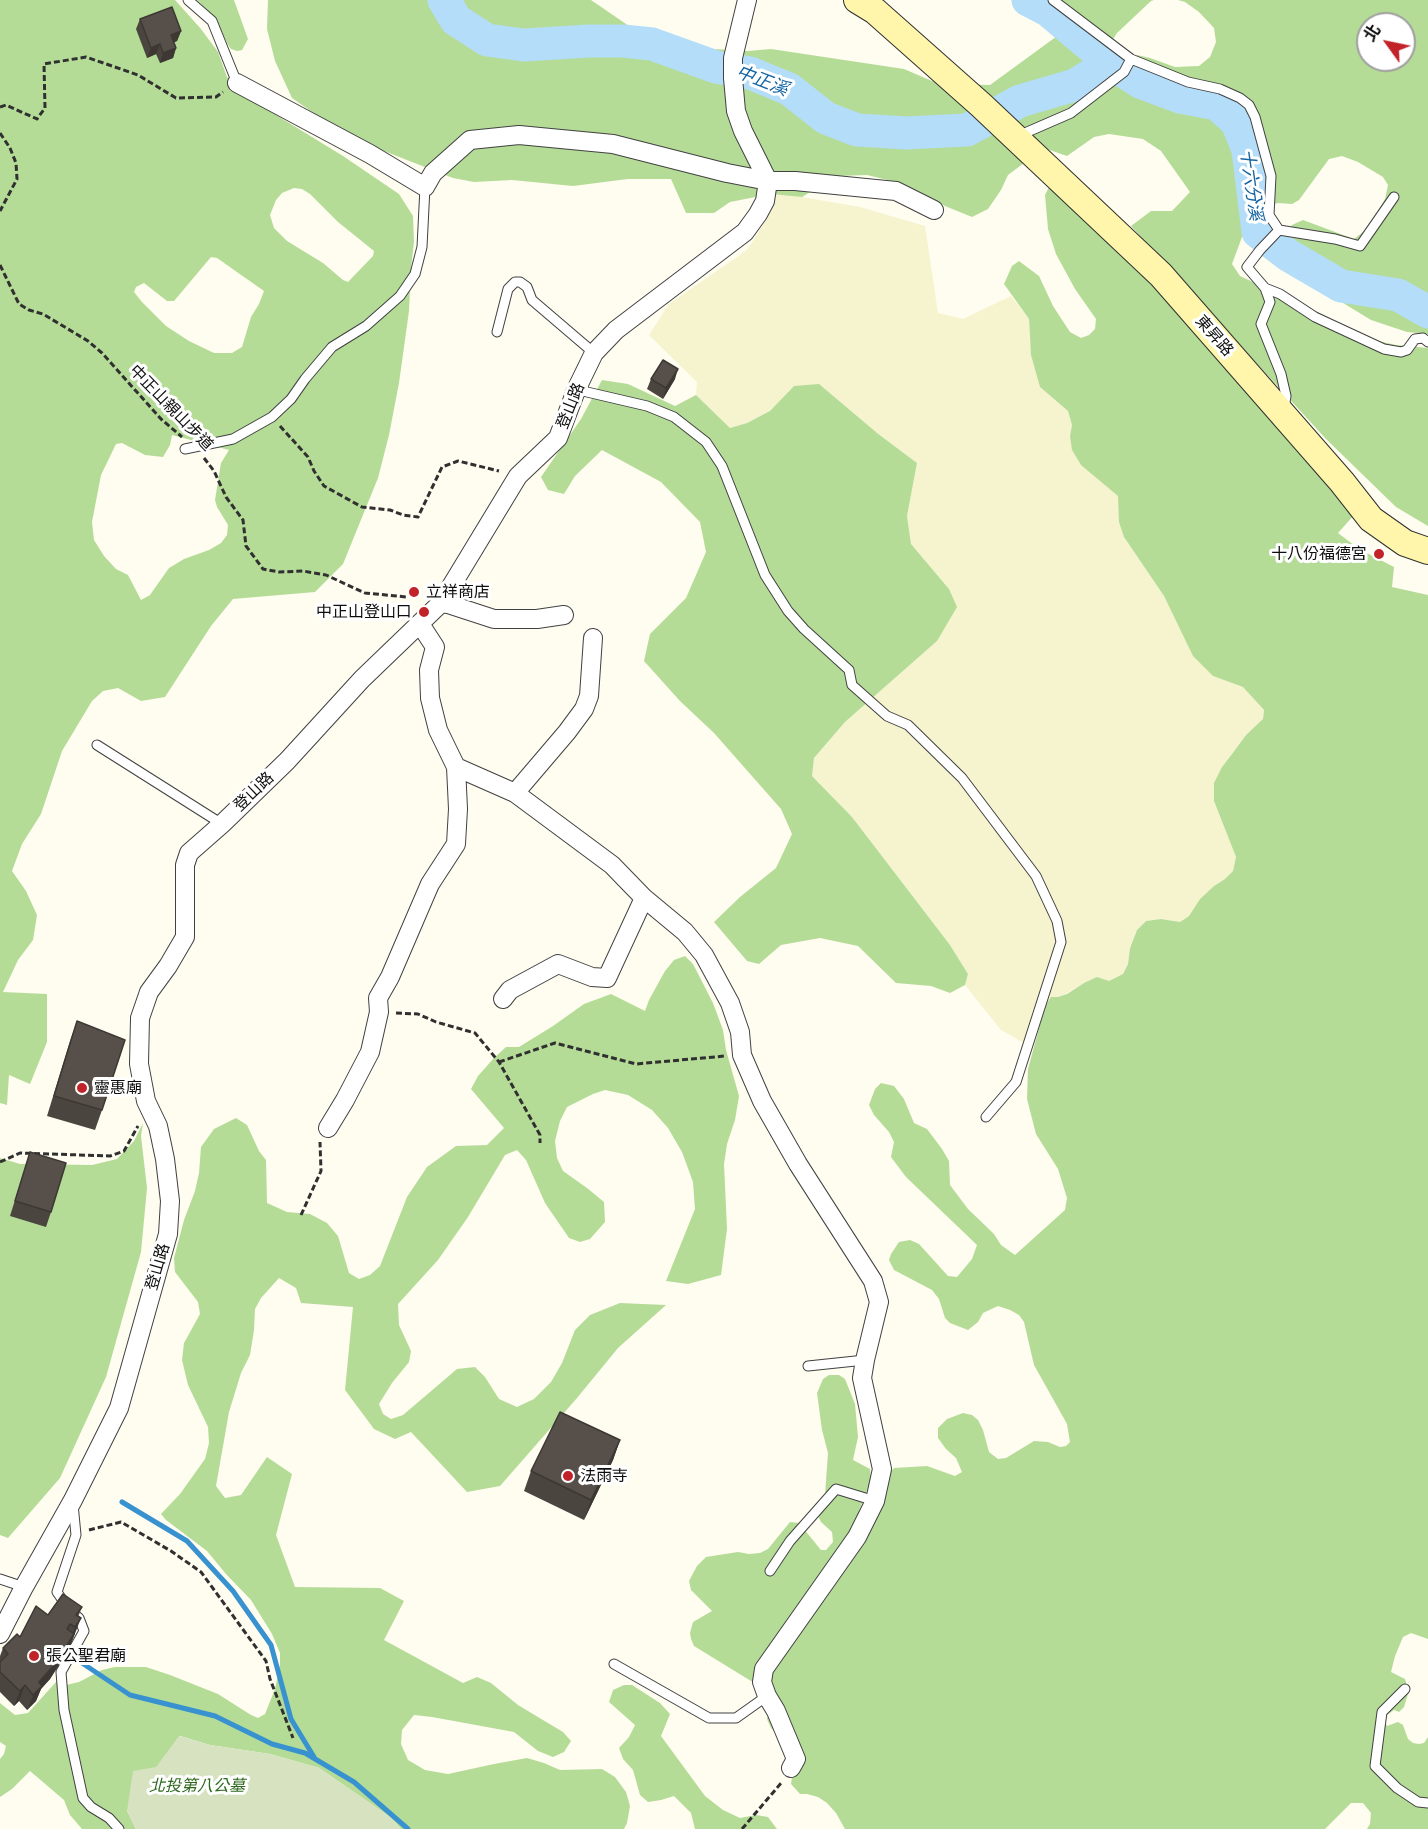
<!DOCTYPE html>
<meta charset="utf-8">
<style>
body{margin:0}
#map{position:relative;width:1428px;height:1829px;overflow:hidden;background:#fffcf0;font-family:"Roboto Serif","Noto Sans TC",serif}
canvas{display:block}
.north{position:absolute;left:1356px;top:12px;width:60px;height:60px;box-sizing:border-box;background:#fff;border:2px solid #9f9f9f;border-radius:50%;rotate:303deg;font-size:16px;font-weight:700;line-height:24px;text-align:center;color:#0e0e0e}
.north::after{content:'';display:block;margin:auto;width:21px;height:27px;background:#c22329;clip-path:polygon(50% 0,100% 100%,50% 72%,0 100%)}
</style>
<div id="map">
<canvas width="1428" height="1829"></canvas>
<div class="north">北</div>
</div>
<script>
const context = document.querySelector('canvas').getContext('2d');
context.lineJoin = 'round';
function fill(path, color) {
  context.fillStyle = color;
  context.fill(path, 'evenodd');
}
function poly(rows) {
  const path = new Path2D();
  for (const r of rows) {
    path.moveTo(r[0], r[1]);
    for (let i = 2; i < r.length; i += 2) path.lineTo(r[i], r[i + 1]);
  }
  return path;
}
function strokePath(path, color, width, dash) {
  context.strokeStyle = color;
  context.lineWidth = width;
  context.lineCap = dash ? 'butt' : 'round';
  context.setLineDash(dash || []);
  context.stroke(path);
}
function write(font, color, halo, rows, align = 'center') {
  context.font = font + ' "Roboto Serif","Noto Sans TC",serif';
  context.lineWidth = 6;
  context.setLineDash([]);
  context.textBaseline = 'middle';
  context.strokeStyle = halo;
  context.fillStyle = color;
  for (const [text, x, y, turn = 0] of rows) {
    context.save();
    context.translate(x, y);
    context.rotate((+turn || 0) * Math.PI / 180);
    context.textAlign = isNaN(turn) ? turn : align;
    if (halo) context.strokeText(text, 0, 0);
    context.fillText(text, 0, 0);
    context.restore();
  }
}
const farmland = poly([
 [771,194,802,197,860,207,925,226,938,313,963,319,1011,296,1029,319,1030,341,1040,387,1068,411,1072,425,1070,436,1118,496,1124,537,1164,596,1177,622,1213,676,1243,687,1264,710,1263,719,1246,735,1222,767,1214,801,1236,857,1233,871,1225,879,1214,886,1200,899,1189,916,1180,922,1161,919,1146,921,1137,930,1130,947,1128,964,1123,974,1109,981,1084,983,1045,1006,1033,1048,1001,1030,965,985,968,974,950,945,852,817,812,776,814,758,845,722,937,641,949,589,911,544,907,516,917,463,877,433,794,386,770,411,747,423,730,428,696,395,697,382,649,335,669,304,747,250,767,219]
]);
const forest = poly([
 [0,0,175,0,201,29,218,52,227,77,240,93,343,156,399,194,413,216,414,242,411,268,409,311,399,383,389,435,378,478,343,564,315,592,233,599,211,626,165,697,141,701,118,688,103,691,92,701,62,751,41,814,22,844,12,871,26,891,37,915,33,940,18,960,3,992,47,994,47,1042,30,1084,9,1075,7,1105,0,1103],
 [294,188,302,189,310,194,338,222,374,251,373,256,348,282,343,280,323,263,287,241,274,228,270,215,276,200,282,193],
 [211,257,217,258,264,291,259,304,251,317,242,347,232,353,214,353,189,341,166,326,142,302,134,292,136,287,144,283,167,301,174,301],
 [172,435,229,450,221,463,215,500,217,507,228,525,227,535,221,543,209,550,184,559,169,568,150,595,141,600,128,575,116,569,104,556,94,540,92,522,101,475,116,444,122,443,145,455,163,457,170,445],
 [197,0,234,0,248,39,242,50,237,51,231,49,227,43,216,19],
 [268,0,591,0,629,26,697,48,748,51,771,49,904,69,939,84,990,85,1064,31,1036,0,1154,0,1151,1,1117,33,1106,50,1129,66,1137,55,1150,58,1175,67,1199,66,1210,57,1216,42,1214,28,1199,12,1185,2,1178,0,1428,0,1428,334,1407,332,1371,320,1335,298,1281,269,1273,260,1281,240,1292,225,1303,220,1354,239,1367,229,1385,199,1388,185,1383,177,1358,162,1342,156,1329,159,1299,200,1292,204,1278,203,1265,207,1242,237,1232,264,1240,276,1320,313,1369,339,1396,345,1428,348,1428,526,1396,507,1326,439,1131,226,1151,211,1172,211,1190,192,1161,151,1143,139,1109,134,1094,137,1067,156,1044,148,1008,175,1001,190,988,209,972,217,945,206,900,183,867,175,836,176,802,197,771,194,730,202,714,213,686,213,671,179,628,179,573,186,512,180,474,182,453,178,366,144,328,123,292,98,275,61,267,29],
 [1368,24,1404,24,1404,60,1368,60],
 [1050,185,1137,265,1354,515,1338,533,1359,549,1394,567,1392,587,1428,595,1428,1639,1411,1633,1403,1637,1395,1656,1391,1672,1405,1679,1409,1691,1404,1707,1399,1712,1394,1710,1387,1715,1385,1722,1387,1726,1398,1722,1403,1725,1408,1739,1413,1743,1419,1744,1424,1743,1428,1737,1428,1829,1367,1829,1370,1824,1371,1813,1363,1803,1351,1803,1325,1829,845,1829,836,1813,827,1803,818,1797,807,1794,800,1794,791,1784,793,1770,786,1744,771,1728,767,1719,769,1704,764,1689,694,1646,691,1639,690,1633,693,1622,712,1611,691,1590,689,1581,697,1566,706,1557,738,1552,749,1554,760,1553,768,1549,790,1522,799,1523,821,1550,826,1550,833,1542,832,1532,821,1522,817,1514,825,1495,828,1453,822,1430,817,1393,823,1379,829,1375,839,1375,845,1379,855,1404,858,1437,853,1460,870,1469,871,1480,852,1529,887,1476,894,1468,927,1466,955,1476,962,1472,956,1458,946,1449,938,1438,938,1428,947,1419,963,1413,972,1415,978,1420,983,1430,989,1452,998,1459,1006,1458,1034,1441,1048,1442,1060,1447,1066,1446,1070,1442,1067,1424,1034,1365,1024,1322,1019,1315,1010,1310,998,1306,983,1313,978,1322,968,1330,950,1323,945,1318,939,1299,932,1290,894,1270,889,1260,891,1254,899,1242,910,1240,919,1244,948,1276,957,1277,972,1259,977,1245,906,1177,891,1157,894,1142,889,1132,874,1115,869,1105,875,1089,881,1083,894,1086,904,1099,914,1123,927,1129,942,1149,949,1161,950,1185,968,1209,994,1234,1001,1245,1015,1255,1065,1210,1067,1198,1058,1169,1036,1134,1027,1099,1028,1069,1045,1006,1051,997,1058,997,1067,994,1084,983,1097,977,1109,981,1123,974,1128,964,1130,948,1137,930,1146,921,1161,919,1180,922,1189,916,1200,899,1214,886,1225,879,1233,871,1236,857,1214,801,1214,783,1222,767,1232,754,1246,735,1263,719,1264,710,1243,687,1213,676,1193,656,1164,596,1124,537,1119,522,1118,496,1081,465,1072,450,1070,436,1072,425,1068,411,1040,387,1031,355,1029,319,1004,284,1012,266,1019,261,1039,276,1053,306,1070,332,1081,338,1089,335,1095,329,1096,319,1075,289,1056,254,1048,229,1045,195],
 [602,380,628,384,675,406,696,395,730,428,747,423,770,411,794,386,819,384,877,433,917,463,907,516,911,544,949,589,957,607,937,641,845,722,814,758,812,776,852,817,950,945,968,974,965,985,950,993,931,986,896,983,858,946,820,938,781,945,759,964,747,961,714,922,740,897,776,868,792,834,781,809,714,733,680,701,644,661,650,634,686,598,706,552,700,522,661,482,602,450,575,476,564,494,548,490,541,477,581,419],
 [685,956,693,964,713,1003,723,1030,726,1050,739,1096,735,1120,727,1144,724,1164,727,1229,721,1275,688,1284,666,1281,695,1209,693,1182,682,1152,668,1128,652,1110,628,1095,605,1090,593,1094,567,1107,560,1121,555,1141,557,1158,563,1171,587,1188,604,1202,605,1222,590,1239,580,1242,569,1238,545,1203,526,1160,517,1150,505,1155,468,1217,438,1260,398,1304,399,1325,411,1351,409,1362,392,1383,379,1404,383,1414,391,1419,403,1415,457,1369,475,1367,485,1377,499,1399,517,1407,534,1399,551,1382,562,1363,575,1330,590,1315,620,1303,666,1305,618,1348,577,1398,500,1486,467,1492,411,1432,395,1439,374,1429,345,1390,353,1307,301,1303,296,1288,279,1278,261,1298,255,1309,254,1330,250,1355,241,1373,229,1412,216,1486,225,1498,241,1495,267,1457,292,1474,276,1535,295,1587,380,1588,404,1601,384,1640,463,1683,477,1677,491,1683,518,1705,563,1732,571,1741,564,1752,553,1757,538,1751,514,1732,432,1717,414,1715,402,1730,401,1744,408,1760,425,1770,448,1774,494,1764,527,1758,544,1763,560,1770,602,1769,615,1777,626,1792,630,1806,627,1823,624,1829,401,1829,390,1817,319,1768,270,1754,210,1745,180,1736,127,1811,136,1829,82,1829,70,1815,64,1800,30,1771,12,1789,0,1797,0,1759,4,1754,6,1746,0,1742,0,1703,15,1715,28,1713,56,1682,66,1685,79,1682,102,1670,115,1667,146,1667,170,1675,218,1694,251,1715,258,1718,265,1714,275,1689,280,1665,280,1653,272,1634,251,1600,226,1574,207,1551,166,1520,161,1514,180,1494,205,1459,209,1443,208,1427,188,1385,182,1360,184,1343,200,1314,198,1302,175,1272,174,1258,184,1220,195,1191,199,1173,201,1147,214,1129,236,1118,247,1125,259,1151,266,1160,267,1203,287,1212,310,1214,327,1223,338,1236,349,1273,359,1279,370,1275,380,1266,407,1197,427,1167,456,1146,487,1145,504,1128,471,1089,478,1076,494,1058,506,1047,519,1047,553,1026,584,1004,611,994,645,1011,649,1000,665,971,674,960],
 [143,1123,141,1136,147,1188,141,1252,106,1377,60,1478,8,1538,0,1535,0,1158,20,1164,92,1165,117,1159,134,1141],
 [624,1685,632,1685,660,1703,670,1714,661,1736,705,1796,723,1810,740,1818,756,1815,768,1817,777,1829,695,1829,691,1813,674,1796,661,1800,648,1802,640,1795,633,1770,623,1759,619,1748,629,1737,635,1725,609,1702,613,1690]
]);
const cemetery = poly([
 [179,1736,210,1745,270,1754,319,1768,390,1817,401,1829,136,1829,127,1811,133,1771,156,1767]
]);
const stream = poly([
 [122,1502,187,1541,233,1591,271,1645,291,1719,314,1757],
 [76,1659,130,1695,215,1716,272,1744,305,1753,354,1782,408,1829]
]);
const river = poly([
 [444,0,456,20,487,40,524,45,589,41,623,41,652,44,716,67,750,73,789,89,826,118,857,130,906,133,967,130,1020,101,1075,85,1111,63],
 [1028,0,1049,11,1111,63,1140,82,1180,97,1217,104,1237,122,1248,150,1258,232,1288,255,1341,286,1398,295,1428,312]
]);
const path = poly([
 [0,107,6,105,37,119,45,108,44,64,86,57,138,75,176,98,216,97,223,92],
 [0,133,10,148,16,163,17,179,0,211],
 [0,265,19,304,29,310,43,314,88,341,102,353,161,419,182,437],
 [280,426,308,457,314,471,324,486,362,507,390,510,403,515,418,517,442,467,458,461,499,471],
 [204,458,214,471,226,497,243,520,246,546,263,569,279,572,303,571,326,575,365,593,407,597],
 [396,1013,418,1014,436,1022,475,1033,499,1062,540,1135,540,1143],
 [499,1062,555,1043,636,1064,725,1056],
 [0,1162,20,1153,110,1156,124,1151,138,1126],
 [301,1215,321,1171,320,1142],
 [89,1530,121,1522,171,1551,201,1572,266,1661,270,1679,293,1738],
 [742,1829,782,1782]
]);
const lane = poly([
 [188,0,212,21,237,83],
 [1053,0,1131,59,1188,82,1220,89,1240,98,1249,105,1255,117,1271,176,1269,215,1279,230,1335,239,1360,246,1394,197],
 [1018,136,1071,113,1124,72,1131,59],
 [1279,230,1260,250,1247,267,1265,288,1270,302,1261,324,1281,374,1286,396,1284,409],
 [1265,288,1280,294,1315,317,1384,349,1401,352,1407,350,1415,339,1423,338,1428,342],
 [497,332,508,289,515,282,520,282,527,287,532,300,594,353],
 [577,388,587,392,647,406,674,417,706,442,722,466,765,575,788,611,804,629,849,670,852,685,887,716,908,725,962,778,1036,876,1057,921,1061,942,1016,1082,986,1117],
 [185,449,233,439,272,417,291,399,305,379,332,347,366,326,400,296,415,274,422,247,425,187],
 [97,745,222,824],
 [808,1366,865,1360],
 [73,1504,76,1535,57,1592,68,1608,79,1618,84,1631,61,1672,64,1710,83,1798,91,1807,109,1818,119,1829],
 [770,1571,790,1541,836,1489,875,1501],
 [0,1579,24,1587],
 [614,1664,709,1718,736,1718,767,1696],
 [1405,1689,1382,1712,1375,1766,1397,1788,1418,1802,1428,1803]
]);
const street = poly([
 [237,83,370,154,425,187,433,173,470,140,519,135,613,144,727,173,768,181,795,181,896,191,934,210],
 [441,603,448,604,494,619,537,619,564,615],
 [420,624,435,647,429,670,430,698,438,730,456,767,515,793,612,865,644,898,685,932,704,955,730,1003,740,1032,742,1055,762,1101,798,1164,873,1281,879,1302,865,1360,862,1378,882,1469,875,1501,857,1537,764,1669,762,1682,767,1696,776,1711,796,1759,791,1768],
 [515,793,567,732,584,709,589,696,593,638],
 [503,999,510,990,558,964,592,977,607,978,644,898],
 [328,1128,345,1100,370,1052,379,1012,378,998,390,977,430,884,456,844,458,809,456,767],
 [0,1634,24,1587,73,1500,119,1408,168,1234,170,1201,165,1159,158,1126,146,1101,139,1064,140,1018,149,992,168,966,185,937,185,865,189,853,222,824,287,761,362,679,441,603,518,476,558,438,577,388,594,353,616,330,745,232,758,214,765,201,768,181,743,131,736,111,733,78,733,58,747,0]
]);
const secondary = poly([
 [857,0,875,11,981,105,1161,275,1342,482,1371,519,1405,543,1428,551]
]);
const wall = poly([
 [140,19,181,31,177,41,174,42,176,48,173,58,160,63,156,54,147,58,136,29],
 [651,379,675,379,663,399,647,389],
 [77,1021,102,1110,95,1130,47,1116,70,1041],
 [30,1152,51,1212,46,1227,10,1216],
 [620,1440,613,1460,584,1520,524,1491,531,1471],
 [82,1607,78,1617,75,1633,69,1649,50,1679,41,1689,36,1701,27,1710,19,1701,14,1706,0,1692,0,1656,3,1648,48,1615]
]);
const shadedWall = poly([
 [181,31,177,41,168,45,171,35],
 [160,44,156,54,147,58,151,48],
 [176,48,173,58,160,63,163,53],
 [678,369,675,379,663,399,666,388],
 [620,1440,613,1460,584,1520,591,1500],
 [81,1618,69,1649,50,1679,41,1689,36,1701,27,1710,39,1682,70,1641,75,1627],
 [25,1685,19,1701,14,1706,20,1691]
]);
const building = poly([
 [172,7,181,31,171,35,176,48,163,53,160,44,151,48,140,19,172,7],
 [663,360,678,369,666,388,651,379,663,360],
 [77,1021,125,1040,102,1110,54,1096,77,1021],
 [30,1152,66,1163,51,1212,15,1201,30,1152],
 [560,1412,620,1440,591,1500,531,1471,560,1412],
 [63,1594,82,1607,76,1615,81,1618,75,1627,70,1624,67,1629,74,1634,55,1664,39,1682,42,1686,33,1695,25,1685,20,1691,0,1672,0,1662,8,1654,3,1648,17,1634,20,1637,36,1606,48,1615,63,1594]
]);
const markers = [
 [1379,554,6,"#c22329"],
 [414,592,6,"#c22329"],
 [424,612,6,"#c22329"],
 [82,1088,6,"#c22329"],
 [568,1476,6,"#c22329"],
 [34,1656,6,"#c22329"]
];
const streetNames = [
 ["東昇路",1214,336,49],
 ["登山路",571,406,-68],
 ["中正山親山步道",171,408,46],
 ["登山路",254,792,-44],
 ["登山路",158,1267,-74]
];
const poiNames = [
 ["十八份福德宮",1367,554,"right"],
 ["立祥商店",426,592],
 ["中正山登山口",412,612,"right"],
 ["靈惠廟",94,1088],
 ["法雨寺",580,1476],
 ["張公聖君廟",46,1656]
];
const parkNames = [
 ["北投第八公墓",197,1786]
];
const waterNames = [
 ["中正溪",762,81,21],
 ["十六分溪",1251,185,82]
];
fill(farmland, '#f6f3cf');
fill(forest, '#b5dc97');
fill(cemetery, '#d6e2c0');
strokePath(stream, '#3892d0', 5);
strokePath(river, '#b3ddf8', 33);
strokePath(lane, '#414141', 11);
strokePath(street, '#414141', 20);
strokePath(secondary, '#303030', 28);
strokePath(path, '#303030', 3, [6, 3]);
strokePath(lane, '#fff', 9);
strokePath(street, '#fff', 18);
strokePath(secondary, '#fff6ab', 26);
fill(wall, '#4b4540');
fill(shadedWall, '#3d3834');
fill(building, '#57504a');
strokePath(building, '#3d3834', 1.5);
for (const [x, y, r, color] of markers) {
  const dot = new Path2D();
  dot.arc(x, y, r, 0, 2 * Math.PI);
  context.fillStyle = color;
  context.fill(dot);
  strokePath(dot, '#fff', 2);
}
write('16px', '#0e0e0e', '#fff', streetNames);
write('16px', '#0e0e0e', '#fff', poiNames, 'left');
write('italic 16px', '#2c681d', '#fff', parkNames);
write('italic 18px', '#1464a4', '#fff', waterNames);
</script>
